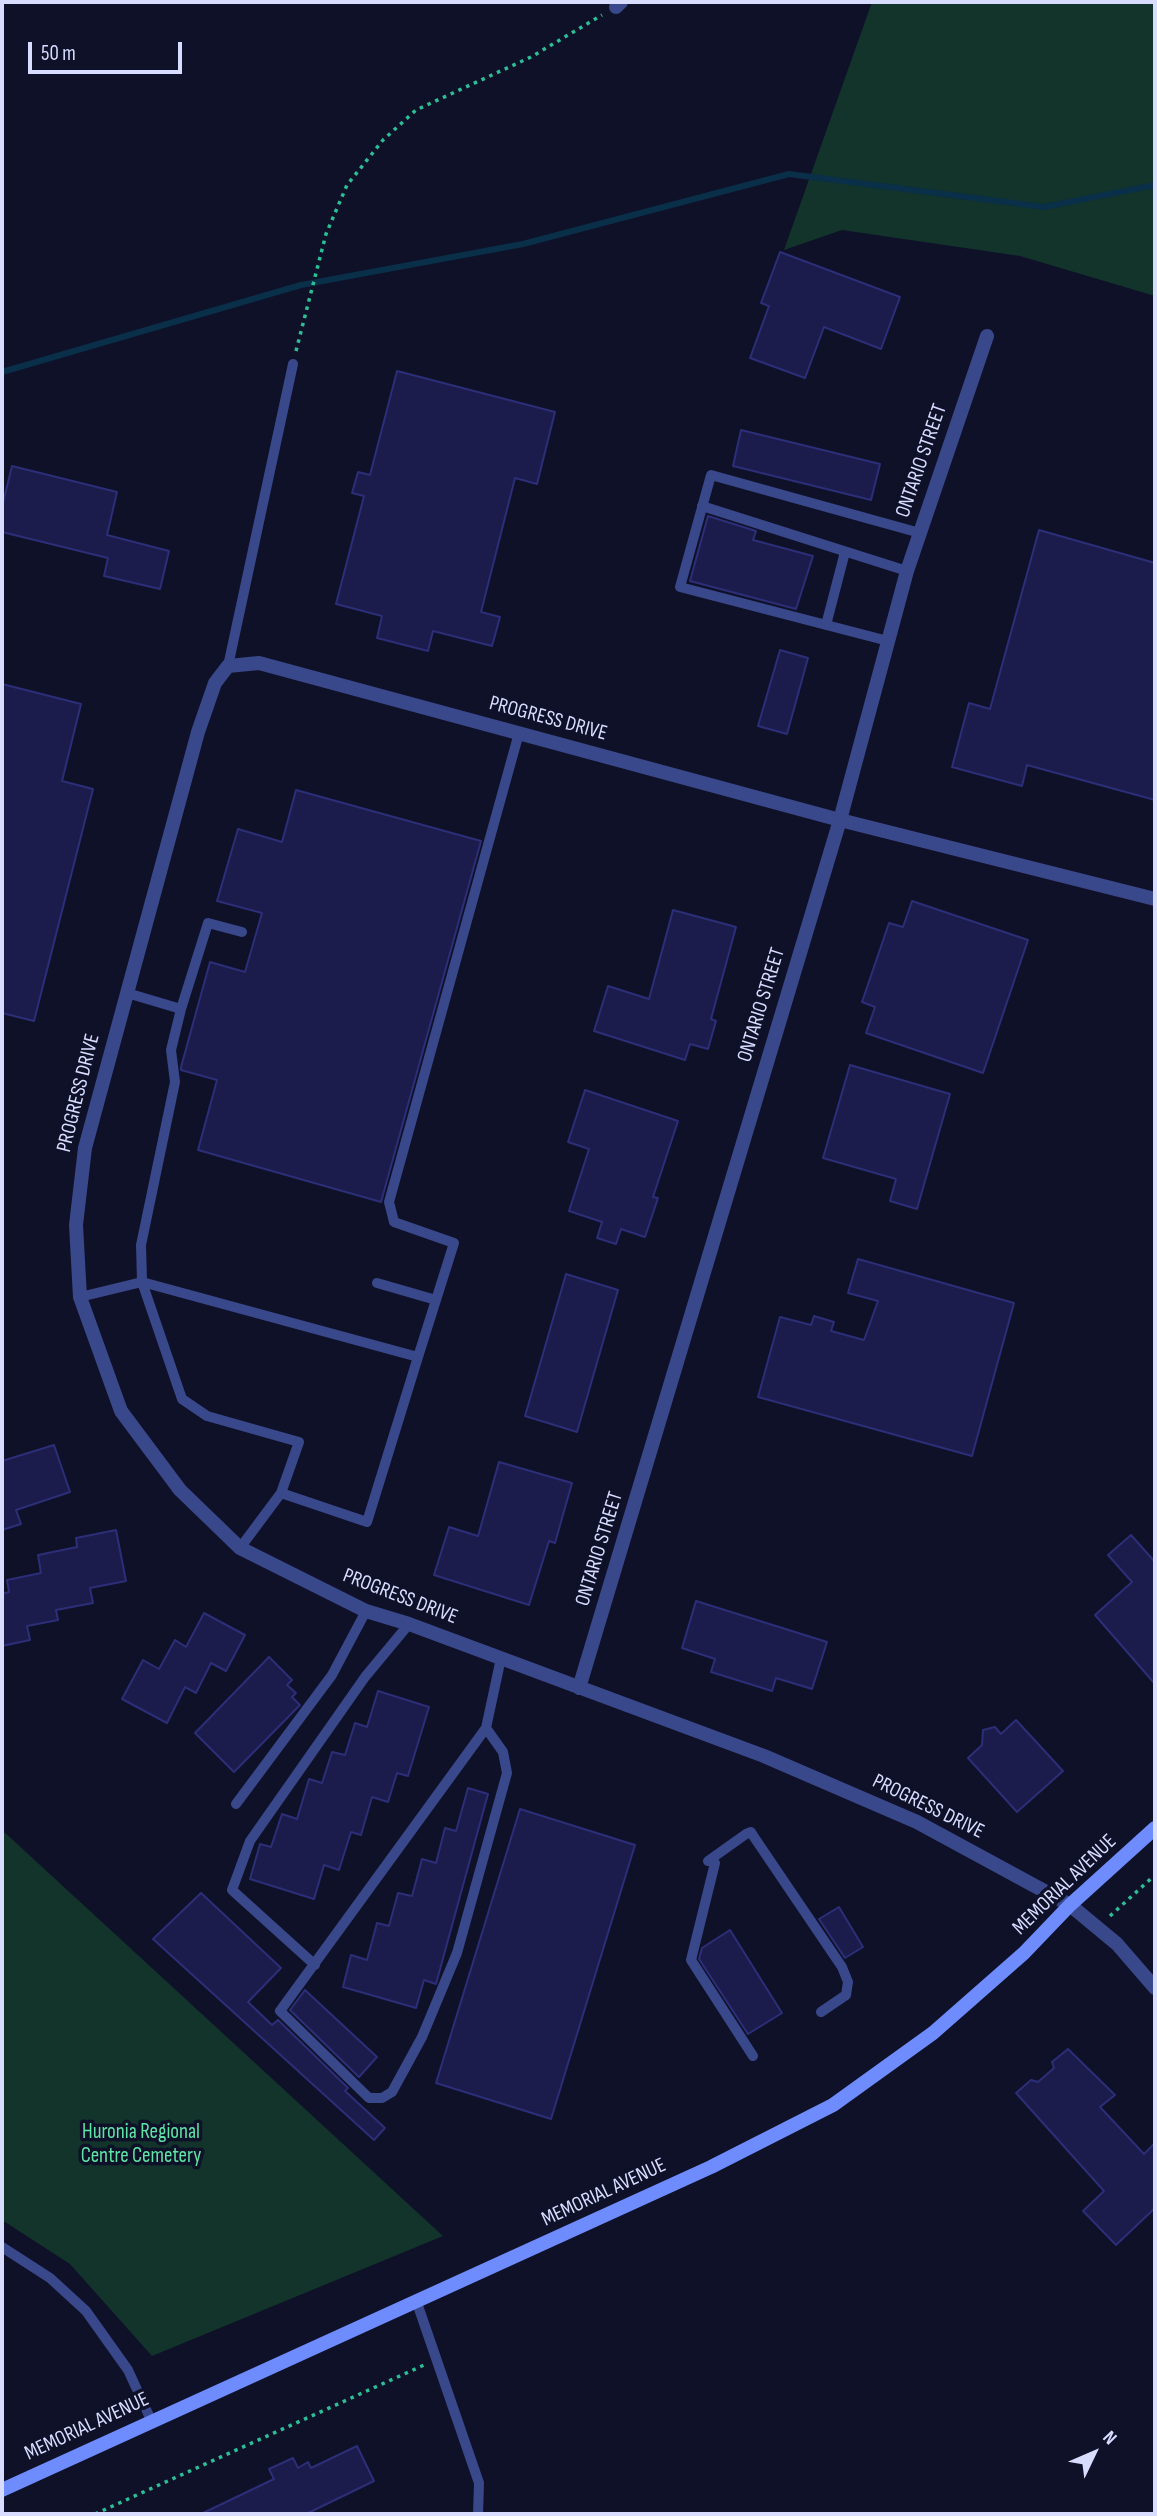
<!DOCTYPE html>
<style>
body{margin:0}
#map{position:relative;width:1157px;height:2516px;overflow:hidden;background:#0f1129;font-family:"Sofia Sans Condensed",sans-serif}
canvas{display:block}
.frame{position:absolute;inset:0;border:4px solid #d8dcff;pointer-events:none}
.north{position:absolute;left:1059px;top:2418px;width:70px;height:70px;-webkit-text-stroke:5px #0f1129;paint-order:stroke;rotate:46deg;font-size:19px;font-weight:700;line-height:28px;text-align:center;color:#d8dcff}
.north::after{content:'';display:block;margin:auto;width:24px;height:32px;background:#d8dcff;clip-path:polygon(50% 0,100% 100%,50% 72%,0 100%)}
.scale{position:absolute;left:28px;top:42px;width:154px;height:32px;box-sizing:border-box;border:4px solid #d8dcff;border-top:0;padding-left:9px;font-size:21px;line-height:24px;white-space:nowrap;color:#d8dcff;-webkit-text-stroke:5px #0f1129;paint-order:stroke}
</style>
<div id="map">
<canvas width="1157" height="2516"></canvas>
<div class="frame"></div>
<div class="north">N</div>
<div class="scale">50 m</div>
</div>
<script>
const context = document.querySelector('canvas').getContext('2d');
context.lineJoin = 'round';
function fill(path, color) {
  context.fillStyle = color;
  context.fill(path, 'evenodd');
}
function poly(rows) {
  const path = new Path2D();
  for (const r of rows) {
    path.moveTo(r[0], r[1]);
    for (let i = 2; i < r.length; i += 2) path.lineTo(r[i], r[i + 1]);
  }
  return path;
}
function strokePath(path, color, width, dash) {
  context.strokeStyle = color;
  context.lineWidth = width;
  context.lineCap = dash ? 'butt' : 'round';
  context.setLineDash(dash || []);
  context.stroke(path);
}
function write(font, color, halo, rows, align = 'center') {
  context.font = font + ' "Sofia Sans Condensed",sans-serif';
  context.lineWidth = 7;
  context.setLineDash([]);
  context.textBaseline = 'middle';
  context.strokeStyle = halo;
  context.fillStyle = color;
  for (const [text, x, y, turn = 0] of rows) {
    context.save();
    context.translate(x, y);
    context.rotate((+turn || 0) * Math.PI / 180);
    context.textAlign = isNaN(turn) ? turn : align;
    if (halo) context.strokeText(text, 0, 0);
    context.fillText(text, 0, 0);
    context.restore();
  }
}
const green = poly([
 [872,2,1155,2,1155,296,1020,256,842,230,784,250],
 [2,1830,443,2236,152,2356,70,2264,2,2220]
]);
const stream = poly([
 [2,372,301,285,523,244,789,174,1044,207,1155,185]
]);
const building = poly([
 [780,252,900,297,881,349,824,327,805,378,750,358,769,306,761,303,780,252],
 [397,371,555,412,537,484,515,478,481,612,500,617,492,646,433,631,428,651,377,638,382,616,336,604,364,496,352,493,358,472,370,475,397,371],
 [741,430,880,464,871,500,733,466,741,430],
 [12,466,117,492,107,535,169,551,160,589,104,576,108,558,2,532,2,507,12,466],
 [708,516,756,531,753,540,813,556,796,609,690,581,708,516],
 [1039,530,1155,563,1155,800,1027,765,1022,786,952,767,969,703,990,709,1039,530],
 [780,650,808,658,787,734,758,726,780,650],
 [2,684,81,704,62,781,93,789,34,1021,2,1013,2,684],
 [296,790,481,841,381,1202,198,1150,217,1080,181,1070,181,1067,210,962,245,972,262,913,217,901,238,829,282,842,296,790],
 [912,901,1028,940,983,1073,866,1033,875,1007,862,1002,889,923,903,927,912,901],
 [673,910,736,927,711,1019,716,1021,708,1049,690,1044,685,1060,594,1031,608,986,649,999,673,910],
 [850,1065,950,1094,917,1209,890,1201,896,1179,823,1158,850,1065],
 [585,1090,678,1121,653,1197,658,1198,645,1237,621,1229,616,1244,597,1238,602,1222,569,1211,589,1149,568,1142,585,1090],
 [858,1259,1014,1303,972,1456,758,1397,780,1317,811,1325,814,1316,834,1322,831,1331,864,1340,878,1301,848,1293,858,1259],
 [566,1274,618,1290,577,1432,525,1416,566,1274],
 [54,1445,70,1492,16,1510,21,1524,2,1530,2,1461,54,1445],
 [499,1462,572,1483,555,1543,549,1541,529,1605,434,1575,449,1527,478,1536,499,1462],
 [116,1530,126,1581,90,1588,93,1603,56,1610,58,1620,27,1626,30,1640,2,1646,2,1594,9,1592,7,1580,41,1573,38,1555,77,1547,76,1538,116,1530],
 [1131,1535,1155,1562,1155,1684,1095,1615,1132,1582,1108,1555,1131,1535],
 [696,1601,827,1642,812,1689,776,1678,772,1691,711,1672,715,1659,682,1648,696,1601],
 [204,1613,245,1635,226,1671,211,1663,196,1693,185,1687,167,1723,122,1699,143,1660,159,1669,175,1640,186,1647,204,1613],
 [269,1657,292,1680,287,1685,296,1693,292,1697,300,1705,234,1772,195,1733,269,1657],
 [378,1691,429,1707,408,1776,397,1773,388,1802,372,1797,361,1835,351,1832,339,1870,324,1865,314,1899,250,1879,260,1844,271,1847,282,1814,297,1819,309,1779,322,1783,332,1752,345,1755,355,1723,367,1727,378,1691],
 [1016,1720,1063,1771,1017,1812,968,1758,982,1745,983,1730,995,1727,1001,1734,1016,1720],
 [468,1788,488,1794,436,1984,424,1980,416,2008,343,1987,351,1955,367,1960,377,1923,389,1926,398,1893,412,1896,422,1859,436,1863,445,1828,456,1831,468,1788],
 [520,1809,635,1845,551,2119,436,2083,520,1809],
 [201,1893,281,1968,248,2002,272,2025,278,2020,348,2088,345,2091,385,2128,374,2140,153,1939,201,1893],
 [839,1907,863,1947,845,1958,819,1919,839,1907],
 [730,1930,782,2013,748,2034,699,1959,702,1948,730,1930],
 [305,1990,377,2057,359,2077,290,2010,305,1990],
 [1068,2049,1115,2095,1100,2107,1144,2154,1155,2143,1155,2208,1116,2245,1083,2211,1104,2191,1016,2093,1031,2080,1038,2082,1054,2068,1052,2062,1068,2049],
 [357,2446,374,2481,306,2514,201,2514,274,2479,269,2469,293,2458,298,2468,308,2462,311,2468,357,2446]
]);
const path = poly([
 [296,351,326,234,347,185,383,140,416,110,531,57,602,15],
 [1110,1916,1155,1875],
 [95,2514,424,2365]
]);
const lane = poly([
 [702,506,907,571],
 [826,625,845,552],
 [888,641,680,587,711,475,920,533],
 [228,666,293,364],
 [181,1009,208,923,242,932],
 [377,1283,436,1300],
 [80,1297,142,1282,182,1399,207,1416,299,1442,281,1493,367,1522,418,1357,142,1282,141,1245,175,1082,171,1050,181,1009,127,993],
 [418,1357,454,1243,394,1222,389,1202,519,733],
 [240,1548,281,1493],
 [486,1728,503,1752,507,1773,457,1953,422,2037,392,2092,382,2098,369,2098,280,2011,486,1728,501,1658],
 [236,1804,332,1675,366,1611],
 [708,1861,746,1834,751,1832,754,1837,842,1967,848,1982,846,1995,821,2012],
 [715,1863,691,1960,753,2056],
 [315,1965,232,1890,250,1841,365,1677,409,1624],
 [2,2247,50,2278,86,2311,128,2370,151,2420],
 [416,2300,479,2483,478,2514]
]);
const street = poly([
 [616,7,621,2],
 [1155,899,840,820,259,663,228,666,215,683,198,732,85,1148,76,1225,80,1297,121,1411,180,1490,240,1548,366,1611,409,1624,764,1756,917,1822,1070,1905,1117,1944,1155,1988],
 [579,1688,840,820,907,571,987,336]
]);
const secondary = poly([
 [2,2490,711,2167,833,2105,933,2033,1024,1953,1070,1905,1155,1828]
]);
const streetNames = [
 ["ONTARIO STREET",922,461,-71],
 ["PROGRESS DRIVE",548,719,15],
 ["ONTARIO STREET",762,1005,-73],
 ["PROGRESS DRIVE",79,1093,-76],
 ["ONTARIO STREET",600,1549,-73],
 ["PROGRESS DRIVE",400,1597,21],
 ["PROGRESS DRIVE",928,1807,26],
 ["MEMORIAL AVENUE",1065,1885,-44],
 ["MEMORIAL AVENUE",604,2193,-25],
 ["MEMORIAL AVENUE",87,2427,-25]
];
const parkNames = [
 ["Huronia Regional",141,2133],
 ["Centre Cemetery",141,2157]
];
fill(green, '#12342b');
strokePath(stream, '#092f49', 6);
fill(building, '#1b1c4b');
strokePath(building, '#2c2e78', 2);
strokePath(path, '#2cbe95', 3.5, [3.5, 5]);
strokePath(lane, '#39488a', 10);
strokePath(street, '#39488a', 14);
strokePath(secondary, '#6f8cff', 14);
write('21px', '#d8dcff', '#0f1129', streetNames);
write('21px', '#5fe4a5', '#0f1129', parkNames);
</script>
